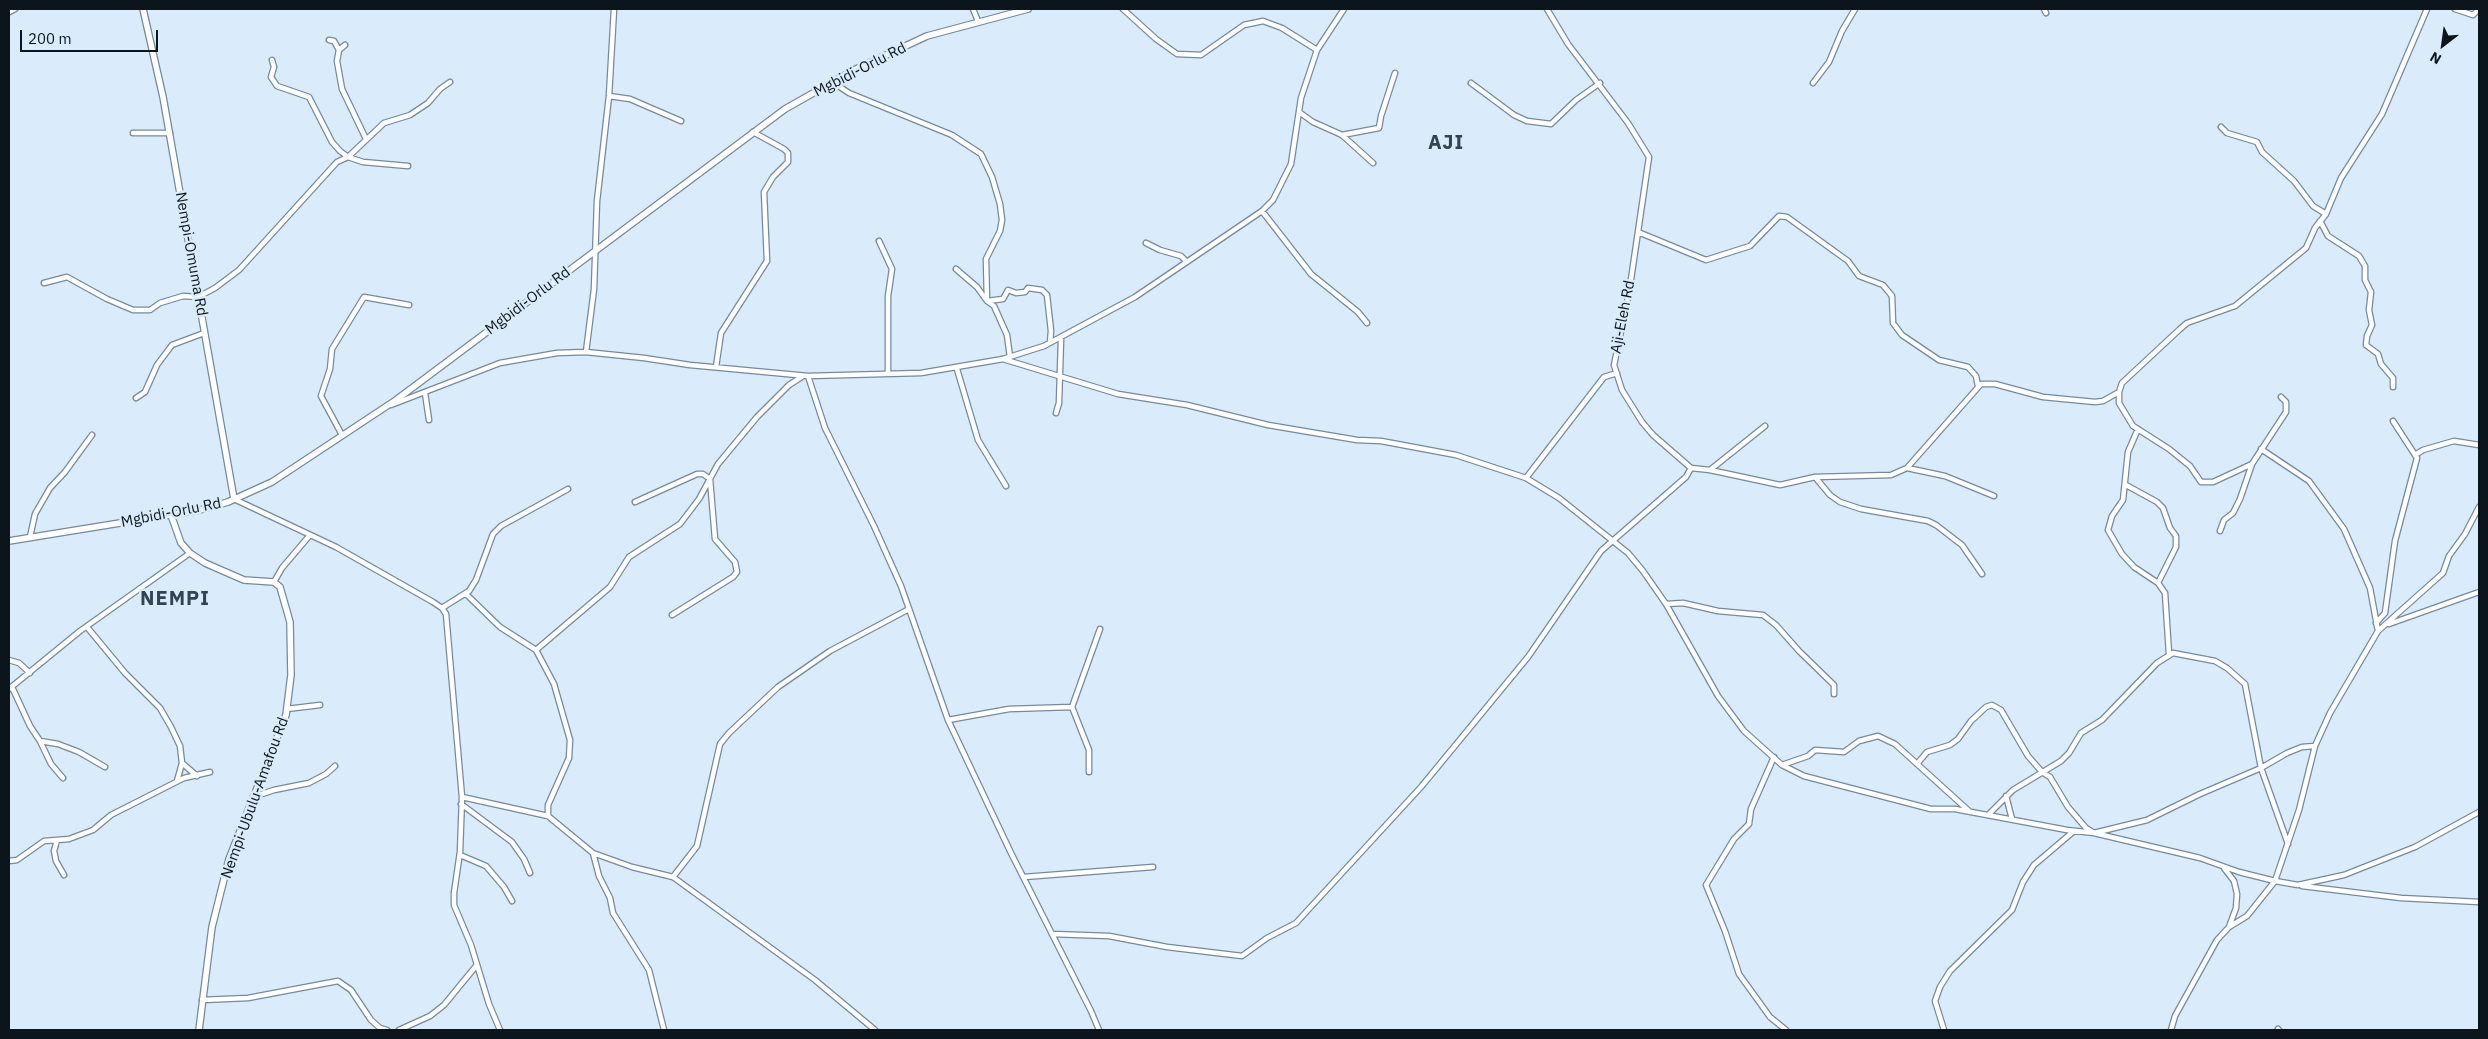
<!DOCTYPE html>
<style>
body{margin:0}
#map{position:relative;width:2488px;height:1039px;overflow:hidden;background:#daebfc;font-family:"IBM Plex Sans",sans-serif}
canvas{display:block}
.frame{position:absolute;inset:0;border:10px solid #0d151c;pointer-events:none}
.north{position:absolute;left:2418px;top:20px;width:50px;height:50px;-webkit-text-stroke:4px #daebfc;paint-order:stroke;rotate:210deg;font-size:14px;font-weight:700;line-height:20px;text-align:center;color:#0d151c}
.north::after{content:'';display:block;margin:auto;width:18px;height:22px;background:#0d151c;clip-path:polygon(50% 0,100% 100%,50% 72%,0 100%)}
.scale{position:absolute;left:20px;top:30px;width:138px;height:22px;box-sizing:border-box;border:2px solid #0d151c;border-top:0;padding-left:6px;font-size:15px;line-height:18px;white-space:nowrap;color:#0d151c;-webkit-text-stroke:4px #daebfc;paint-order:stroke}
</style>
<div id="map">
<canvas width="2488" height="1039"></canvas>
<div class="frame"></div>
<div class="north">N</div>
<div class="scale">200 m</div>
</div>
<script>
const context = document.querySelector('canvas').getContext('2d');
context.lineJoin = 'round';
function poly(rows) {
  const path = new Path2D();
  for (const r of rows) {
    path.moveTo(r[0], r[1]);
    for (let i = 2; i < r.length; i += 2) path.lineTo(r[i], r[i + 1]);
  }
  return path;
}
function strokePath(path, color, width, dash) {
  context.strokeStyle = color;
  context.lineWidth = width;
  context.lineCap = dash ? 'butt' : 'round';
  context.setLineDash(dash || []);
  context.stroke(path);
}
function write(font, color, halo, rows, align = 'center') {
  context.font = font + ' "IBM Plex Sans",sans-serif';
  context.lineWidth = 5;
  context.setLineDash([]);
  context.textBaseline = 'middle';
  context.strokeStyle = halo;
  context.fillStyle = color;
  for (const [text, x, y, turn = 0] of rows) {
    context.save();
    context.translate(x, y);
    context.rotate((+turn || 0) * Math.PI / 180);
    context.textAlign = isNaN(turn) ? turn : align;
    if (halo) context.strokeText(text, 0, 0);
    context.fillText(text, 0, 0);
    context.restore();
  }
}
const street = poly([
 [973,9,978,21],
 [1123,9,1156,39,1177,54,1201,55,1244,25,1263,21,1282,28,1317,50],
 [1547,9,1568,44,1628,123,1649,157,1629,293,1614,365,1622,390,1642,422,1653,435,1691,468,1710,470,1780,485,1815,477,1891,475,1907,468,1945,476,1994,496],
 [2044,9,2046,13],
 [2455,9,2473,15,2479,9],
 [9,12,15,9],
 [329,40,334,41,339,50],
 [345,45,339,50,337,61,342,89,366,139],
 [272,60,274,67,271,77,277,86,309,97,332,142,340,151,348,157,363,162,408,166],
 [836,80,840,87,849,93,952,135,981,154,992,177,1000,204,1002,220,1000,231,986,259,987,301,994,306,1007,335,1010,357],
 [1471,83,1514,115,1527,121,1551,124,1576,100,1600,83],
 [1813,83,1829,62,1842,31,1855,9],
 [609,96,630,99,681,121],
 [1299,112,1313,122,1342,135,1373,163],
 [2221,127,2227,133,2257,142,2262,152,2294,181,2313,206,2326,214],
 [133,133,170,133],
 [1342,135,1379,128,1381,116,1395,73],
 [1262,211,1311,274,1358,312,1367,323],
 [2320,221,2328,236,2359,256,2365,266,2365,280,2371,292,2369,310,2372,325,2367,336,2366,345,2378,354,2381,364,2393,378,2393,387],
 [1638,232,1706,260,1750,246,1779,216,1787,217,1848,261,1859,276,1883,285,1892,296,1893,323,1902,335,1939,360,1968,367,1976,376,1978,386],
 [879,241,892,269,888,296,888,373],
 [1146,243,1160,250,1181,256,1187,262],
 [956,269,977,287,987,301,1003,299,1008,290,1016,293,1025,292,1028,288,1042,290,1047,295,1051,331,1050,342],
 [44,283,67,277,107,299,133,310,150,310,160,303,183,296,198,297,215,288,239,270,337,162,348,157,384,123,410,115,428,103,440,89,450,82],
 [586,352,594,289,597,201,609,96,614,9],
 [1003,359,1118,394,1187,405,1268,425,1357,440,1381,441,1456,455,1526,478,1559,498,1628,553,1643,571,1666,604,1718,696,1744,731,1782,765,1804,776,1931,809,1955,809,2067,830,2094,833,2200,858,2239,872,2275,881,2299,810,2315,746,2330,713,2378,631,2443,573,2449,556,2465,534,2479,507],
 [716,367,721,333,767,261,764,192,773,177,788,162,788,153,784,149,753,132],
 [957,369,978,440,1006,486],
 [808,376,825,428,874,526,901,586,948,720,1011,853,1091,1011,1099,1030],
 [425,393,429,420],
 [136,398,145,392,157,365,172,345,204,333],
 [391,405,500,363,557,353,586,352,644,358,690,365,808,376,921,373,1003,359,1044,346,1135,297,1262,211,1273,200,1291,164,1301,98,1317,50,1344,9],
 [1056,413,1059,403,1061,339],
 [2138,429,2128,452,2123,500,2112,516,2108,530,2122,554,2134,567,2158,583,2165,593,2169,654],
 [342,435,321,396,330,369,332,349,364,297,409,305],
 [2261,449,2309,481,2344,529,2370,588,2378,631],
 [2415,455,2423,450,2454,441,2479,445],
 [2252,464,2213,482,2201,482,2190,466,2169,449,2133,426,2119,403,2119,392,2122,383,2180,329,2187,323,2235,306,2306,248,2315,228,2326,214,2341,178,2382,114,2427,9],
 [1907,468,1981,384,1995,384,2043,397,2095,402,2103,401,2119,392],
 [1710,470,1765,426],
 [1815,477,1830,495,1840,502,1861,509,1928,521,1936,525,1962,545,1982,574],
 [1526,478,1604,377,1617,373],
 [2126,485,2157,502,2163,508,2170,528,2176,536,2176,547,2158,583],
 [234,499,336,547,433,602,442,608,446,614,462,797,460,852,454,893,454,905,471,945,489,1004,500,1030],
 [635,502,697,474,703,474,710,479,715,539,735,562,737,572,733,577,672,615],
 [2220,531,2224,520,2233,513,2240,499,2252,464,2286,412,2286,402,2281,397],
 [30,537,35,514,50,488,65,472,92,435],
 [274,582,282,568,310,535],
 [466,594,500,627,536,650,554,684,570,740,569,758,548,805,548,816],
 [1666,604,1683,603,1718,611,1763,615,1776,625,1799,651,1834,685,1834,694],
 [442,608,469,591,476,580,493,534,501,526,568,489],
 [2376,623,2385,613,2395,541,2417,458,2393,421],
 [2389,624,2479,592],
 [87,627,125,673,160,708,171,727,180,746,182,763,177,781],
 [536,650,610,587,629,557,680,524,699,499,718,464,757,417,789,385,803,376],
 [9,660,19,663,30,673],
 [12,687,30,726,40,741,58,744,79,752,105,767],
 [9,689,80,631,190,553],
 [1072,707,1089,750,1089,772],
 [287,709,320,705],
 [948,720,1009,709,1072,707,1100,629],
 [40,741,51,764,63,778],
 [1774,757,1751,809,1749,824,1734,839,1706,885,1725,931,1739,974,1770,1017,1786,1030],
 [182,763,197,776],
 [1917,764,1927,752,1950,745,1958,739,1971,721,1986,707,1992,705,2001,710,2028,756,2042,772,2050,777,2068,807,2086,828,2094,833,2147,820,2200,794,2261,768,2287,753,2302,747,2315,746],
 [1782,765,1808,756,1815,750,1844,752,1859,741,1878,736,1895,744,1969,811],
 [2006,796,2012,819],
 [253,797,274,790,309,783,326,774,335,766],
 [462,797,548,816,593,853,632,867,673,877,815,980,875,1030],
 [461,804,512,842,524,859,530,873],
 [1989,814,2013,790,2061,761,2069,753,2081,733,2102,720,2157,663,2173,653,2215,661,2227,668,2245,684,2261,768,2288,844],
 [57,840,54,851,56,861,64,875],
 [593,853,599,876,610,898,613,913,649,970,664,1030],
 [460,855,486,866,504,887,512,901],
 [9,861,17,860,44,841,69,839,93,830,111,815,184,778,210,772],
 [2224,868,2234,881,2237,894,2236,908,2229,927],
 [673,877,697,846,720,744,729,733,778,687,830,651,909,609],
 [1024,877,1153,867],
 [2302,886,2401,898,2479,902],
 [1052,934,1109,936,1167,947,1242,956,1267,938,1296,923,1421,787,1528,657,1601,551,1686,477,1691,468],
 [202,1000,248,998,338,981,351,990,371,1020,380,1028,387,1030],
 [2278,1029,2279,1030],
 [399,1030,430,1016,444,1005,476,966],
 [1944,1030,1935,1001,1940,987,1950,971,2012,910,2023,882,2034,865,2074,831],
 [2171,1030,2175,1016,2217,940,2229,927,2247,916,2275,881,2298,885,2344,875,2415,847,2479,812]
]);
const secondary = poly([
 [143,9,163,97,234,499],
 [171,515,181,543,190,553,205,563,244,580,274,582,280,587,290,622,291,675,286,715,229,859,212,927,199,1030],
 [9,541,200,510,228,502,272,482,396,400,785,109,854,70,927,36,1028,9]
]);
const streetNames = [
 ["Mgbidi-Orlu Rd",860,70,-27],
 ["Nempi-Omuma Rd",191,254,80],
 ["Mgbidi-Orlu Rd",528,301,-37],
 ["Aji-Eleh Rd",1623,317,-79],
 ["Mgbidi-Orlu Rd",171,513,-11],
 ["Nempi-Ubulu-Amafou Rd",255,798,-70]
];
const districtNames = [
 ["AJI",1446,143],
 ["NEMPI",175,599]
];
strokePath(street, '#76899d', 7);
strokePath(secondary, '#76899d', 8);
strokePath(street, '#fff', 4.5);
strokePath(secondary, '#fff', 5.5);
write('15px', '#0d151c', '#daebfc', streetNames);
context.letterSpacing = '1px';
write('bold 20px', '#324354', '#daebfc', districtNames);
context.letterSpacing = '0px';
</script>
